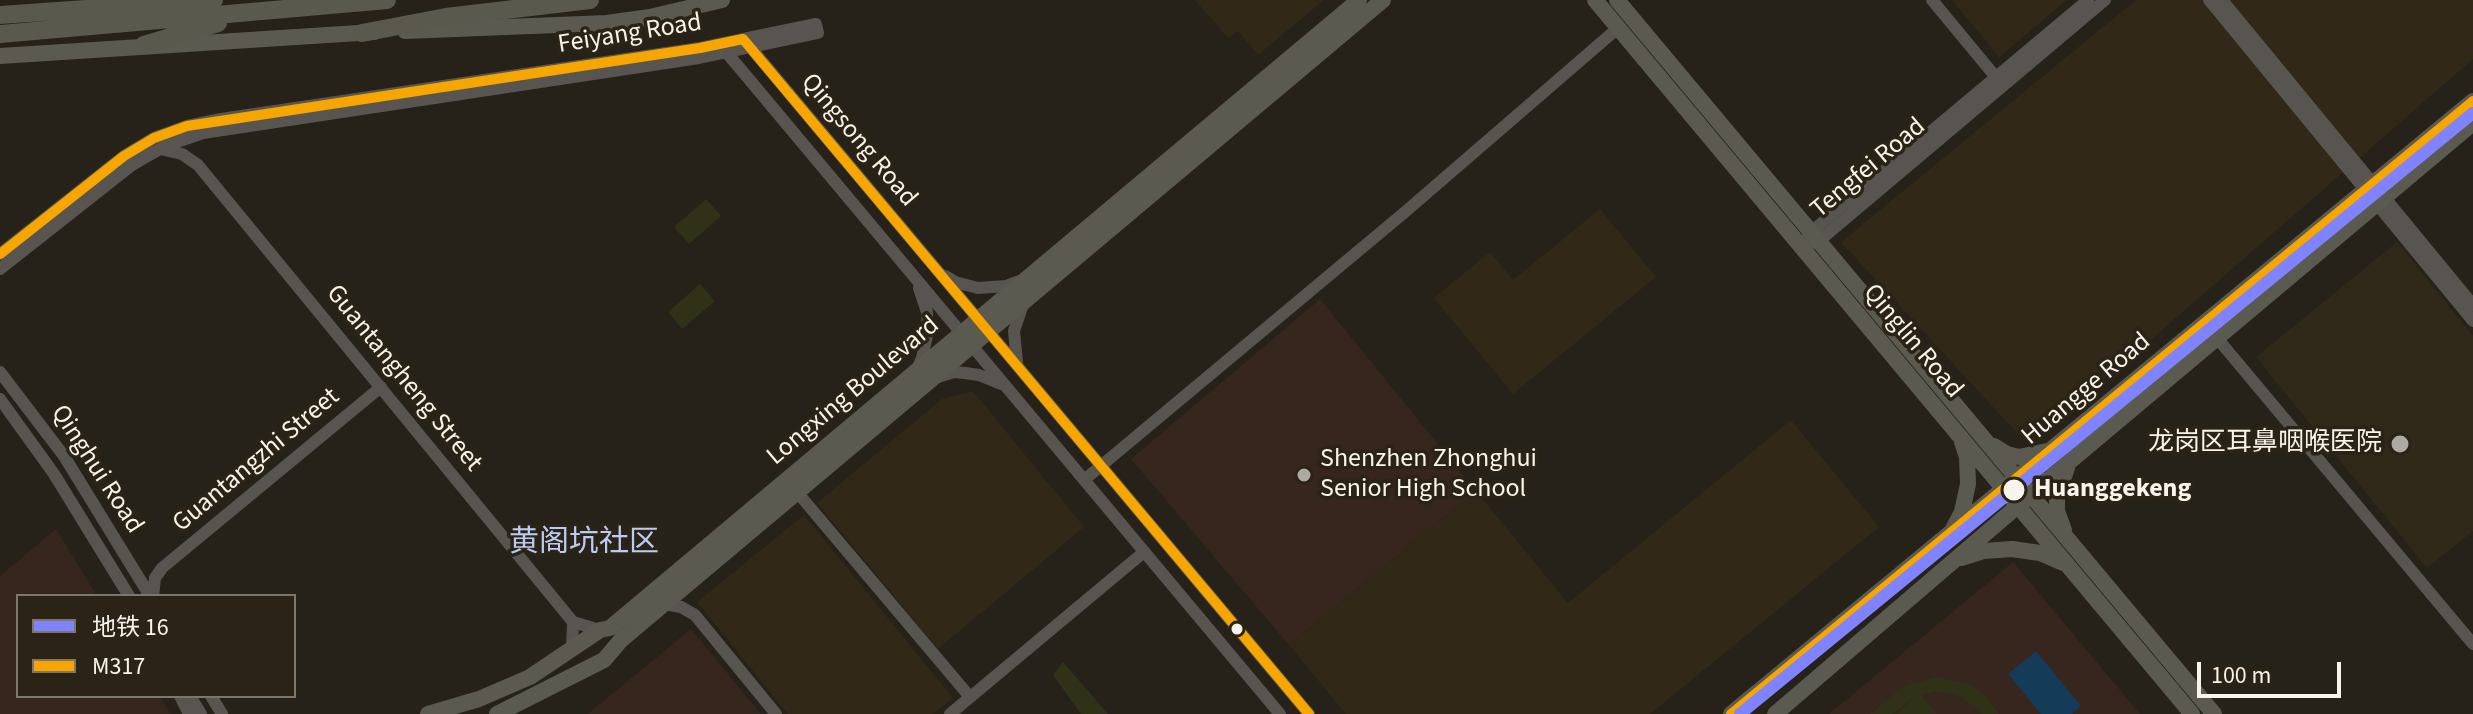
<!DOCTYPE html>
<meta charset="utf-8">
<style>
body{margin:0}
#map{position:relative;width:2473px;height:714px;overflow:hidden;background:#26221a;font-family:"Source Sans 3","Noto Sans SC",sans-serif}
canvas{display:block}
.legend{position:absolute;left:16px;top:594px;width:280px;height:104px;box-sizing:border-box;background:#2a2316;border:2px solid #7c766b;margin:0;padding:10px 14px;list-style:none;font-size:24px;color:#f8f3eb}
.legend li{display:flex;align-items:center;gap:16px;height:40px}
.legend b{width:40px;border:2px solid #7c766b}
.scale{position:absolute;left:2197px;top:662px;width:144px;height:36px;box-sizing:border-box;border:4px solid #f8f3eb;border-top:0;padding-left:10px;font-size:24px;line-height:28px;white-space:nowrap;color:#f8f3eb;-webkit-text-stroke:6px #2a2316;paint-order:stroke}
</style>
<div id="map">
<canvas width="2473" height="714"></canvas>
<ul class="legend">
<li><b style="height:10px;background:#8083ff"></b>地铁 16</li>
<li><b style="height:10px;background:#f7a600"></b>M317</li>
</ul>
<div class="scale">100 m</div>
</div>
<script>
const context = document.querySelector('canvas').getContext('2d');
context.lineJoin = 'round';
function fill(path, color) {
  context.fillStyle = color;
  context.fill(path, 'evenodd');
}
function poly(rows) {
  const path = new Path2D();
  for (const r of rows) {
    path.moveTo(r[0], r[1]);
    for (let i = 2; i < r.length; i += 2) path.lineTo(r[i], r[i + 1]);
  }
  return path;
}
function strokePath(path, color, width, dash) {
  context.strokeStyle = color;
  context.lineWidth = width;
  context.lineCap = dash ? 'butt' : 'round';
  context.setLineDash(dash || []);
  context.stroke(path);
}
function write(font, color, halo, rows, align = 'center') {
  context.font = font + ' "Source Sans 3","Noto Sans SC",sans-serif';
  context.lineWidth = 7;
  context.setLineDash([]);
  context.textBaseline = 'middle';
  context.strokeStyle = halo;
  context.fillStyle = color;
  for (const [text, x, y, turn = 0] of rows) {
    context.save();
    context.translate(x, y);
    context.rotate((+turn || 0) * Math.PI / 180);
    context.textAlign = isNaN(turn) ? turn : align;
    if (halo) context.strokeText(text, 0, 0);
    context.fillText(text, 0, 0);
    context.restore();
  }
}
const built = poly([
 [1195,0,1324,0,1258,55,1238,31,1228,38],
 [1952,0,2067,0,1999,57],
 [2136,0,2473,0,2473,59,2029,446,1841,242],
 [1600,209,1656,277,1513,394,1434,298,1490,252,1513,280],
 [973,391,1084,527,938,649,817,503,942,399],
 [1791,420,1879,527,1650,714,1346,714,1289,645,1476,491,1568,603],
 [804,515,953,698,933,714,788,714,697,602]
]);
const education = poly([
 [1320,299,1476,491,1289,645,1131,459],
 [56,529,97,596,18,596,18,696,159,696,171,714,0,714,0,576],
 [2013,562,2140,714,1829,714],
 [691,629,761,714,590,714,589,713]
]);
const medical = poly([
 [2397,242,2473,336,2473,531,2427,568,2256,357]
]);
const green = poly([
 [706,199,721,216,689,244,674,227],
 [700,284,715,301,682,329,668,312],
 [1063,662,1108,714,1081,714,1053,675],
 [1937,677,1969,684,1986,697,1999,714,1982,714,1962,697,1937,691,1921,695,1937,714,1897,714,1916,696,1892,714,1870,714,1906,685]
]);
const water = poly([
 [2036,651,2081,706,2072,714,2041,714,2008,674]
]);
const minor = poly([
 [1932,0,1999,81],
 [2209,0,2473,321],
 [2222,0,2473,305],
 [746,42,1309,714],
 [725,46,726,52,743,72,1280,714],
 [160,149,182,154,198,165,573,622],
 [1807,238,1811,232,2088,0],
 [1812,243,1819,241,2105,0],
 [0,254,124,156,154,138,187,126,221,119,700,48,816,24,818,33,699,58,203,133,165,146,132,165,0,269],
 [945,276,955,282,978,288,1006,286,1019,281],
 [2217,338,2473,644],
 [1017,362,1014,331,1022,307],
 [918,367,922,358,928,331,927,312,919,288],
 [0,372,64,456,150,596],
 [938,377,954,372,965,373,979,375,1001,384],
 [0,399,54,474,129,596],
 [1084,480,1405,212,1618,28],
 [797,492,970,697],
 [153,596,155,578,162,568,381,387],
 [664,604,681,607,695,615,776,714],
 [572,649,573,622,600,630],
 [180,696,189,714],
 [190,696,201,714],
 [211,696,222,714],
 [950,714,1144,552]
]);
const major = poly([
 [1595,0,2192,714],
 [1617,0,2214,714],
 [405,31,607,23,650,17,722,0],
 [0,56,374,32],
 [1994,446,2007,454,2019,457,2047,451],
 [1954,527,1962,512,1968,484,1967,457,1962,442],
 [2064,530,2057,511,2057,497,2067,468],
 [1962,558,1984,551,2012,549,2040,553,2063,563],
 [428,714,479,699,530,677,600,630,610,628,1359,0],
 [497,714,604,660,621,640,1383,0],
 [1731,714,2473,101],
 [1775,714,2055,474,2473,123]
]);
const highway = poly([
 [0,15,214,0],
 [362,33,446,17,590,0],
 [0,34,387,0],
 [144,45,218,23]
]);
const bus1 = poly([
 [0,254,124,156,154,138,187,126,700,48,743,39,1309,714],
 [1731,714,2473,101]
]);
const metro1 = poly([
 [1740,714,2473,113]
]);
const markers = [
 [2400,444,10,"#aeaaa2"],
 [1304,475,8,"#aeaaa2"],
 [2014,490,12,"#f8f3eb"],
 [1237,629,7,"#f8f3eb"]
];
const streetNames = [
 ["Feiyang Road",630,35,-9],
 ["Qingsong Road",858,141,50],
 ["Tengfei Road",1869,169,-40],
 ["Qinglin Road",1912,342,50],
 ["Guantangheng Street",403,379,51],
 ["Huangge Road",2087,390,-40],
 ["Longxing Boulevard",854,392,-40],
 ["Guantangzhi Street",257,461,-40],
 ["Qinghui Road",96,470,57]
];
const poiNames = [
 ["龙岗区耳鼻咽喉医院",2382,444],
 ["Shenzhen Zhonghui",1320,460,"left"],
 ["Senior High School",1320,490,"left"]
];
const stopNames = [
 ["Huanggekeng",2034,490]
];
const quarterNames = [
 ["黄阁坑社区",584,544]
];
fill(built, '#312817');
fill(education, '#36261d');
fill(medical, '#30291a');
fill(green, '#303217');
fill(water, '#143c58');
strokePath(minor, '#585550', 12);
strokePath(major, '#5b5a50', 16);
strokePath(highway, '#5a594d', 18);
strokePath(bus1, '#f7a600', 10);
strokePath(metro1, '#8083ff', 12);
for (const [x, y, r, color] of markers) {
  const dot = new Path2D();
  dot.arc(x, y, r, 0, 2 * Math.PI);
  context.fillStyle = color;
  context.fill(dot);
  strokePath(dot, '#2a2316', 3);
}
write('26px', '#f8f3eb', '#2a2316', streetNames);
write('26px', '#f8f3eb', '#2a2316', poiNames, 'right');
write('bold 26px', '#f8f3eb', '#2a2316', stopNames, 'left');
write('30px', '#baccf5', '#2a2316', quarterNames);
</script>
